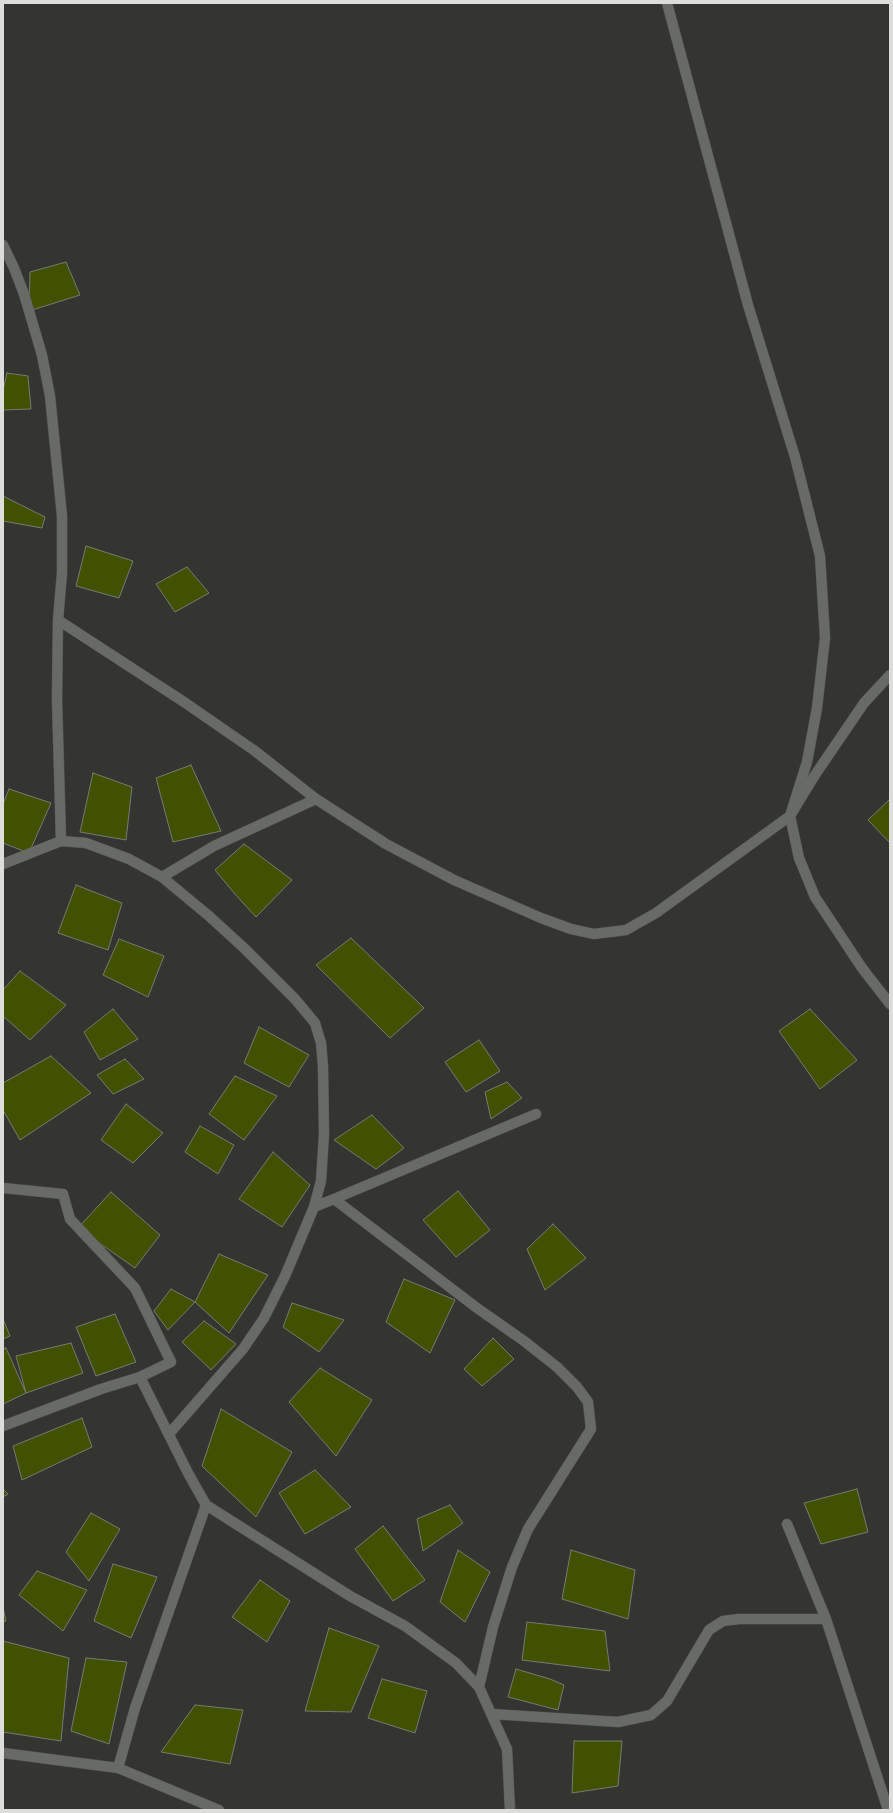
<!DOCTYPE html>
<style>
body{margin:0}
#map{position:relative;width:893px;height:1813px;overflow:hidden;background:#343531;font-family:"Archivo Narrow",sans-serif}
canvas{display:block}
.frame{position:absolute;inset:0;border:4px solid #dddedc;pointer-events:none}
</style>
<div id="map">
<canvas width="893" height="1813"></canvas>
<div class="frame"></div>
</div>
<script>
const context = document.querySelector('canvas').getContext('2d');
context.lineJoin = 'round';
function fill(path, color) {
  context.fillStyle = color;
  context.fill(path, 'evenodd');
}
function poly(rows) {
  const path = new Path2D();
  for (const r of rows) {
    path.moveTo(r[0], r[1]);
    for (let i = 2; i < r.length; i += 2) path.lineTo(r[i], r[i + 1]);
  }
  return path;
}
function strokePath(path, color, width, dash) {
  context.strokeStyle = color;
  context.lineWidth = width;
  context.lineCap = dash ? 'butt' : 'round';
  context.setLineDash(dash || []);
  context.stroke(path);
}
const building = poly([
 [66,262,80,295,29,311,30,272,66,262],
 [7,373,28,376,31,409,3,410,3,390,7,373],
 [3,496,45,517,42,528,3,521,3,496],
 [86,546,133,561,119,598,76,586,86,546],
 [187,567,209,593,175,612,156,584,187,567],
 [191,765,221,831,173,842,156,778,191,765],
 [93,773,132,787,126,840,80,832,93,773],
 [9,789,51,803,29,853,3,843,3,804,9,789],
 [890,799,890,843,868,820,890,799],
 [244,844,292,880,256,917,234,893,215,870,244,844],
 [76,885,122,903,108,950,58,933,76,885],
 [351,938,424,1008,390,1038,316,965,351,938],
 [119,939,164,956,148,997,103,975,119,939],
 [20,971,66,1005,30,1040,3,1016,3,990,20,971],
 [113,1009,138,1039,100,1060,84,1032,113,1009],
 [810,1009,857,1060,820,1089,779,1031,810,1009],
 [259,1027,309,1055,289,1087,244,1063,259,1027],
 [479,1040,500,1071,466,1092,445,1062,479,1040],
 [51,1056,91,1093,20,1140,3,1110,3,1083,51,1056],
 [125,1059,144,1079,113,1094,97,1075,125,1059],
 [235,1076,277,1096,244,1140,209,1114,235,1076],
 [507,1082,522,1098,491,1119,485,1092,507,1082],
 [126,1104,163,1133,133,1163,101,1140,126,1104],
 [372,1115,404,1148,376,1169,334,1140,372,1115],
 [200,1126,234,1145,218,1174,185,1152,200,1126],
 [273,1152,310,1185,282,1227,239,1199,273,1152],
 [458,1191,490,1230,456,1257,423,1220,458,1191],
 [111,1192,160,1235,135,1268,78,1228,111,1192],
 [553,1224,586,1258,545,1290,527,1249,553,1224],
 [219,1254,268,1275,229,1333,195,1302,219,1254],
 [404,1279,455,1300,430,1353,386,1322,404,1279],
 [171,1289,195,1302,168,1330,154,1311,171,1289],
 [292,1303,344,1320,319,1352,283,1327,292,1303],
 [115,1314,136,1362,96,1376,76,1327,115,1314],
 [3,1319,10,1336,3,1339,3,1319],
 [204,1321,236,1344,211,1370,182,1342,204,1321],
 [493,1338,514,1359,482,1386,464,1369,493,1338],
 [71,1343,83,1373,26,1393,16,1356,71,1343],
 [6,1348,26,1393,3,1404,3,1349,6,1348],
 [320,1368,372,1400,336,1456,289,1402,320,1368],
 [221,1409,292,1452,256,1517,202,1466,221,1409],
 [82,1418,92,1447,22,1480,13,1446,82,1418],
 [315,1470,351,1507,305,1534,279,1493,315,1470],
 [3,1489,8,1494,3,1497,3,1489],
 [857,1489,868,1532,821,1544,804,1503,857,1489],
 [450,1505,463,1523,423,1551,417,1519,450,1505],
 [91,1513,120,1529,89,1581,66,1552,91,1513],
 [383,1526,425,1580,393,1601,355,1549,383,1526],
 [458,1550,490,1572,465,1622,440,1602,458,1550],
 [571,1550,635,1570,628,1619,562,1599,571,1550],
 [113,1564,157,1577,131,1638,94,1621,113,1564],
 [37,1571,87,1590,63,1631,19,1595,37,1571],
 [260,1580,290,1601,267,1642,232,1617,260,1580],
 [3,1607,6,1621,3,1622,3,1607],
 [527,1622,605,1631,610,1671,522,1660,527,1622],
 [329,1628,379,1646,351,1712,305,1711,329,1628],
 [3,1641,69,1658,61,1741,3,1732,3,1641],
 [86,1658,127,1662,109,1744,71,1731,86,1658],
 [516,1669,550,1679,564,1685,558,1710,508,1697,516,1669],
 [382,1679,427,1691,415,1733,368,1718,382,1679],
 [195,1705,243,1710,230,1764,161,1752,195,1705],
 [574,1741,622,1741,618,1786,572,1793,574,1741]
]);
const lane = poly([
 [3,1188,63,1194,70,1219,135,1288,171,1362,140,1377]
]);
const street = poly([
 [667,3,748,305,795,457,820,556,825,638,817,708,807,762,790,816,799,858,815,897,862,968,890,1004],
 [3,245,14,268,24,294,42,355,50,396,62,516,62,573,58,620,57,699,61,841],
 [58,620,184,702,255,751,316,799],
 [3,864,61,841,86,843,129,859,162,877,209,916,244,948,295,999,315,1023,321,1043,323,1066,324,1134,321,1181,314,1207,285,1276,264,1318,243,1349,169,1434],
 [162,877,214,846,316,799,386,844,454,880,541,918,571,929,594,934,626,930,656,913,790,816,815,775,864,703,890,675],
 [334,1199,536,1114],
 [314,1207,334,1199,477,1308,524,1341,557,1367,577,1387,588,1402,591,1429,528,1529,512,1567,493,1627,479,1687],
 [3,1426,101,1389,140,1377,188,1473,206,1505,135,1708,118,1768],
 [206,1505,350,1596,405,1626,456,1663,479,1687,507,1749,510,1810],
 [787,1524,826,1619,888,1810],
 [492,1714,618,1722,651,1715,667,1701,709,1630,723,1621,739,1619,826,1619],
 [3,1753,118,1768,219,1810]
]);
fill(building, '#405202');
strokePath(building, '#777974', 1);
strokePath(lane, '#525350', 11);
strokePath(street, '#525350', 11);
strokePath(lane, '#686a66', 10);
strokePath(street, '#686a66', 10);
</script>
